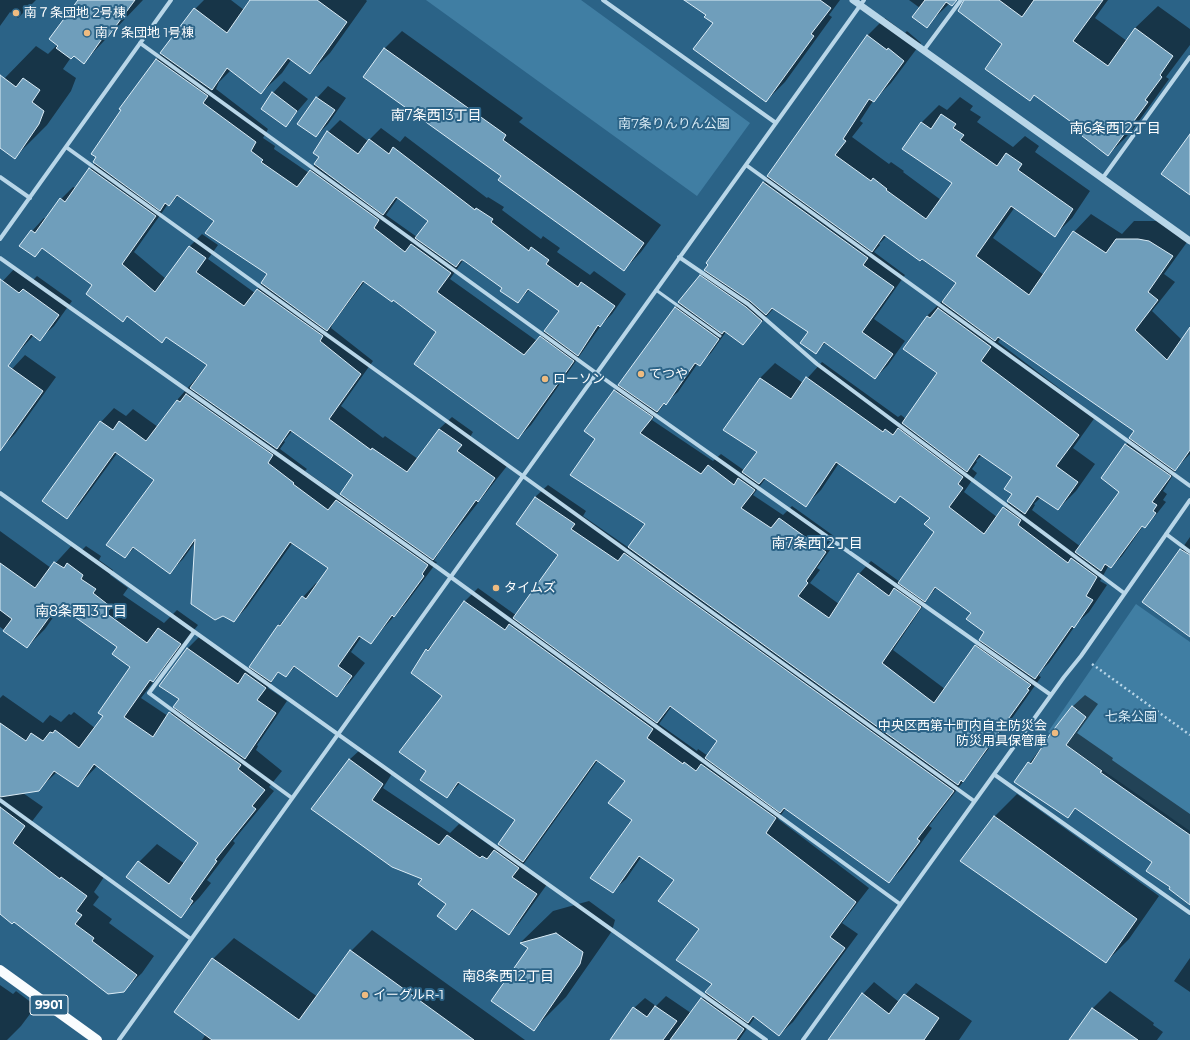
<!DOCTYPE html>
<meta charset="utf-8">
<style>
body{margin:0}
canvas{display:block;background:#2b6387}
</style>
<canvas width="1190" height="1040"></canvas>
<script>
const context = document.querySelector('canvas').getContext('2d');
context.lineJoin = 'round';
function fill(path, color) {
  context.fillStyle = color;
  context.fill(path, 'evenodd');
}
function poly(rows) {
  const path = new Path2D();
  for (const r of rows) {
    path.moveTo(r[0], r[1]);
    for (let i = 2; i < r.length; i += 2) path.lineTo(r[i], r[i + 1]);
  }
  return path;
}
function strokePath(path, color, width, dash) {
  context.strokeStyle = color;
  context.lineWidth = width;
  context.lineCap = dash ? 'butt' : 'round';
  context.setLineDash(dash || []);
  context.stroke(path);
}
function write(font, color, halo, rows, align = 'center') {
  context.font = font + ' Montserrat,"Noto Sans JP",sans-serif';
  context.lineWidth = 4;
  context.setLineDash([]);
  context.textBaseline = 'middle';
  context.strokeStyle = halo;
  context.fillStyle = color;
  for (const [text, x, y, turn = 0] of rows) {
    context.save();
    context.translate(x, y);
    context.rotate((+turn || 0) * Math.PI / 180);
    context.textAlign = isNaN(turn) ? turn : align;
    if (halo) context.strokeText(text, 0, 0);
    context.fillText(text, 0, 0);
    context.restore();
  }
}
const green = poly([
 [426,0,581,0,750,123,697,196],
 [1136,604,1190,642,1190,831,1048,732]
]);
const shadow = poly([
 [0,0,36,0,18,18,10,12,0,26],
 [79,0,143,0,84,62,74,55,72,56,63,69,76,78,71,91,47,125,15,157,0,147,0,83,36,46,48,54,56,46,58,47],
 [204,0,231,0,244,10,252,0,366,0,367,1,330,53,310,73,291,60,282,73,261,93,231,70,219,82,216,89,268,129,263,138,275,146,274,149,309,173,320,157,328,132,340,120,368,141,381,128,400,142,405,136,487,198,488,197,504,207,502,210,541,239,543,236,560,248,557,252,590,275,594,271,626,294,612,314,602,324,531,425,518,438,438,332,365,281,333,323,331,328,373,361,341,406,383,438,385,436,418,459,439,429,452,417,473,432,469,439,507,466,440,551,434,561,437,562,407,602,370,643,362,636,351,652,365,663,350,682,337,695,296,666,286,676,280,671,276,675,268,688,287,701,257,745,258,746,256,750,282,771,269,787,274,791,233,841,235,843,207,880,211,883,199,898,181,916,139,862,157,844,185,864,200,843,97,766,78,786,57,772,38,790,23,793,43,807,30,824,79,861,80,860,104,877,94,892,99,897,93,905,112,919,109,923,154,956,142,973,123,991,0,913,0,698,3,695,43,723,50,715,61,722,69,714,71,715,74,712,95,728,104,716,132,667,118,646,61,606,45,629,27,647,0,627,0,531,51,568,73,544,82,550,86,546,101,556,99,560,113,570,110,575,128,588,123,595,164,623,177,610,198,625,141,698,168,716,176,707,180,699,187,649,199,637,248,671,279,625,291,613,303,597,316,583,318,584,329,568,293,542,247,607,234,621,196,541,183,559,170,572,135,547,125,557,156,480,118,452,80,504,67,517,101,422,114,408,126,416,133,409,158,427,177,400,208,365,167,336,162,341,128,315,123,320,94,284,43,248,35,256,32,231,44,218,46,219,61,199,73,187,76,188,95,163,123,110,120,108,195,9],
 [179,195,215,221,268,274,255,293,208,259,218,245,202,234,189,247,166,279,134,252,168,204,169,205],
 [398,198,429,220,417,237,386,215],
 [464,259,504,287,518,302,530,289,560,311,537,341,450,279],
 [293,430,354,475,341,496,305,471,307,469,280,449,285,442,284,441],
 [687,0,840,0,829,15,832,17,785,82,766,101,714,23,707,15],
 [909,0,957,0,950,3,926,26,920,8],
 [965,0,1108,0,1095,18,1127,41,1135,28,1158,6,1190,29,1190,45,1166,77,1169,79,1131,132,1108,155,1086,132,1035,94,1030,100,1004,44],
 [885,18,905,33,907,31,921,43,891,83,873,101,860,121,863,123,852,137,889,164,891,162,904,171,903,172,941,200,953,183,904,149,922,122,939,105,947,110,960,97,973,106,970,110,981,117,977,122,1013,147,1025,136,1039,146,1035,152,1090,191,1072,218,1055,235,1015,207,993,238,1044,275,1074,232,1091,214,1122,234,1134,221,1156,221,1167,223,1190,238,1164,274,1175,282,1152,311,1182,340,1190,329,1190,454,1180,464,1163,491,1167,494,1163,500,1166,502,1155,516,1143,526,1122,556,1111,567,1109,565,1100,581,1107,585,1089,612,1077,623,1049,663,1041,671,1039,676,1041,677,1010,721,929,826,932,828,902,869,889,882,786,808,778,819,869,888,842,923,858,934,793,1022,779,1035,755,1017,739,1040,611,1040,634,1008,645,998,656,1006,666,996,691,1013,713,984,700,928,675,880,642,856,626,879,612,892,633,820,626,781,598,760,523,865,548,883,520,922,509,934,474,909,456,929,447,904,424,878,392,866,349,760,361,749,393,772,383,788,450,833,459,824,492,847,494,845,497,848,500,845,517,820,461,782,447,797,427,771,443,695,427,650,439,638,465,601,478,588,517,616,560,555,535,497,548,485,586,511,583,516,629,548,646,524,596,439,615,391,675,308,706,270,709,265,707,263,868,35],
 [887,236,957,283,945,298,927,316,904,349,938,373,906,419,901,415,898,417,822,362,803,383,775,363,760,378,724,429,758,452,745,471,721,454,713,461,652,420,665,403,678,392,698,363,700,364,711,353,726,332,742,344,774,308,809,332,816,352,826,342,875,378,888,365,905,341,874,319,905,275,874,252,880,245,879,244],
 [1001,338,1136,431,1102,478,1121,492,1081,547,1032,510,1035,505,1034,504,1041,497,1058,509,1076,491,1095,464,1073,448,1096,416,998,342],
 [982,455,1014,477,1013,494,1009,502,997,517,964,492,977,473,972,469,977,462,976,461],
 [839,463,895,501,901,496,931,517,936,531,900,582,871,561,859,574,839,604,810,583,820,570,817,568,838,539,792,506,783,515,753,495,766,478,806,505,821,490],
 [937,587,972,613,985,632,981,640,945,689,893,650,931,594],
 [672,706,719,740,708,756,698,749,697,751,659,724],
 [402,31,523,118,519,122,661,225,641,252,624,270,502,176,365,77,385,48],
 [284,81,308,99,285,126,273,93],
 [328,86,346,98,328,124,316,136,317,98],
 [16,267,33,280,37,276,72,301,54,326,40,339,34,335,13,358,0,362,0,284],
 [25,355,56,377,15,434,1,448,0,447,0,386,12,369],
 [1190,537,1190,636,1181,550],
 [1085,695,1098,704,1077,733,1113,758,1112,760,1190,814,1190,897,1172,887,1153,862,1076,808,1067,817,1016,781,1072,707],
 [1017,794,1159,896,1129,939,1106,962,994,817],
 [589,901,615,920,612,931,566,997,534,1029,529,948,521,942,553,911],
 [372,930,525,1040,202,1040,206,1034,213,959,234,938,318,997,351,951],
 [1190,958,1190,992,1174,981],
 [874,982,899,1002,916,983,972,1021,959,1040,830,1040,863,994],
 [0,985,13,994,16,991,36,1006,21,1026,7,1040,0,1040],
 [1110,991,1154,1023,1153,1025,1163,1032,1157,1040,1070,1040,1093,1008]
]);
const building = poly([
 [78,0,135,0,107,38,104,36,84,64,74,56,71,59,56,48,58,46,49,39,78,0],
 [250,0,317,0,347,22,310,74,288,58,261,94,227,68,212,90,160,53,194,8,227,33,250,0],
 [684,0,820,0,831,8,811,34,814,36,766,102,693,49,713,23,704,17,706,15,684,0],
 [925,0,957,0,952,6,946,2,927,28,912,17,925,0],
 [964,0,999,0,1022,17,1034,0,1103,0,1073,41,1108,66,1135,28,1173,56,1160,75,1162,77,1145,100,1148,102,1108,156,1082,136,1085,132,1034,95,1030,101,985,69,1002,44,958,11,964,0],
 [867,35,887,50,888,48,904,61,874,102,869,99,843,139,846,141,835,155,871,181,873,178,887,189,886,190,926,219,952,183,902,149,921,122,931,129,941,114,956,124,953,128,964,135,960,140,997,166,1006,153,1022,164,1018,170,1073,209,1055,237,1011,206,976,256,1029,295,1073,231,1106,253,1116,239,1138,239,1149,241,1173,256,1148,292,1158,300,1135,330,1167,360,1190,327,1190,450,1175,471,1129,438,1134,431,998,337,995,341,942,302,956,283,922,259,920,261,884,235,872,252,767,176,867,35],
 [384,48,506,135,503,140,644,243,624,271,498,180,501,176,363,77,384,48],
 [156,59,208,96,203,103,256,142,251,151,263,160,261,162,297,187,310,170,379,220,374,228,405,252,411,244,451,273,437,292,524,355,540,336,574,361,518,439,414,364,436,332,393,300,392,302,363,281,327,331,261,283,267,274,205,233,214,221,177,195,169,206,165,203,160,211,93,162,96,157,91,154,121,110,119,109,156,59],
 [0,75,16,87,23,78,40,90,32,102,44,111,39,124,15,159,0,148,0,75],
 [272,92,297,111,286,127,261,109,272,92],
 [316,97,335,110,316,137,297,124,316,97],
 [327,131,358,154,369,139,389,154,393,147,475,210,476,208,493,219,491,222,529,251,531,247,549,260,546,264,578,287,581,282,615,306,600,327,598,325,578,356,544,331,559,311,528,289,518,303,500,291,502,288,463,260,461,260,456,267,415,238,428,221,396,197,383,215,314,164,319,157,313,153,327,131],
 [1190,134,1190,195,1161,174,1190,134],
 [89,168,156,216,122,264,155,292,189,246,206,258,196,272,244,306,257,289,323,336,320,341,361,374,329,419,371,450,372,448,407,472,439,429,462,445,457,451,495,478,478,502,476,500,433,560,340,494,353,475,290,430,277,449,190,388,207,365,166,337,162,343,127,316,123,322,86,294,92,285,42,248,35,257,19,246,31,230,35,233,60,198,65,202,89,168],
 [763,182,868,258,863,265,894,287,862,332,893,354,875,379,824,342,816,354,800,343,808,332,772,308,766,315,750,301,704,270,708,265,706,263,763,182],
 [700,275,746,307,762,321,743,345,724,331,722,334,678,302,700,275],
 [0,279,19,293,23,289,59,315,40,341,31,334,8,366,43,391,0,451,0,279],
 [675,307,719,339,700,366,695,363,666,405,664,403,657,412,618,385,675,307],
 [938,308,991,347,981,361,1079,435,1056,466,1078,482,1058,510,1037,496,1025,514,1007,501,1012,494,1004,489,1012,477,979,454,967,472,902,423,937,373,903,349,927,316,930,318,938,308],
 [806,377,883,432,885,429,893,435,898,428,963,477,958,484,963,488,949,507,984,534,1003,507,1021,520,1018,525,1068,563,1071,558,1097,577,1086,596,1093,600,1074,628,1072,626,1035,679,979,640,984,632,966,619,971,613,935,587,925,602,898,583,934,532,924,524,930,518,900,496,895,503,836,462,806,507,764,478,759,484,742,472,757,452,723,430,760,378,791,399,806,377],
 [614,390,653,417,640,433,701,474,708,465,734,485,738,478,755,490,741,508,771,528,779,518,826,552,806,581,808,583,798,596,829,618,858,573,889,596,894,588,921,607,882,663,934,703,975,645,1031,685,1027,689,1029,690,963,782,961,780,958,785,628,547,645,524,570,475,595,439,584,431,614,390],
 [186,394,273,455,268,463,294,483,293,484,328,510,336,500,428,565,422,574,424,576,394,617,392,615,371,644,359,636,338,666,352,676,337,697,294,666,286,677,278,672,271,682,249,667,278,625,280,626,302,596,306,599,328,568,290,542,234,622,223,616,215,620,191,604,195,539,170,574,133,547,125,558,106,545,154,480,115,452,67,519,42,501,100,421,113,430,119,421,146,441,177,400,180,402,186,394],
 [1125,444,1171,476,1152,502,1157,505,1153,511,1156,513,1145,528,1142,526,1111,568,1105,564,1101,571,1075,552,1119,492,1101,478,1125,444],
 [535,497,575,524,571,529,618,561,624,553,954,791,917,839,920,841,889,883,784,808,780,813,705,758,717,741,670,706,657,723,513,618,558,555,516,524,535,497],
 [1180,549,1190,555,1190,637,1142,602,1180,549],
 [54,562,64,568,67,563,83,575,81,579,96,589,93,593,111,607,106,613,147,643,158,628,181,644,153,682,150,680,124,717,153,737,169,712,241,765,238,769,265,790,252,806,256,809,215,860,217,861,190,899,193,901,181,918,126,877,138,861,169,884,198,843,94,764,78,787,54,771,39,791,0,797,0,723,26,741,31,733,43,741,50,732,53,733,55,730,79,748,103,716,98,713,130,667,112,654,117,647,58,605,27,648,3,631,12,619,0,610,0,563,35,588,54,562],
 [464,601,505,630,509,624,653,729,647,738,683,764,684,762,696,771,701,764,776,818,766,833,856,902,830,937,845,948,779,1036,753,1016,748,1023,705,992,712,984,676,960,699,929,658,901,674,880,639,856,613,893,590,878,632,820,608,803,625,781,596,760,523,862,498,844,515,820,458,782,447,798,420,780,426,771,399,752,442,696,411,673,426,649,428,651,464,601],
 [187,648,238,684,245,673,266,688,257,700,276,713,245,759,173,707,179,699,159,686,187,648],
 [1072,706,1086,717,1066,745,1102,771,1100,772,1190,835,1190,905,1169,889,1170,887,1146,871,1152,862,1075,808,1068,818,1014,782,1028,762,1031,764,1051,733,1072,706],
 [349,759,383,784,372,800,439,845,447,835,480,858,482,856,487,859,494,850,519,868,512,877,537,894,509,935,472,909,456,930,437,916,446,904,418,884,422,879,392,867,311,809,349,759],
 [0,807,25,826,13,843,60,879,61,877,87,896,76,911,82,915,75,924,94,938,92,941,137,975,124,992,108,994,14,922,12,924,0,914,0,807],
 [994,816,1137,919,1106,963,960,861,994,816],
 [556,933,583,952,580,964,534,1031,491,1001,528,948,520,943,556,933],
 [350,950,474,1040,212,1040,174,1012,212,958,299,1020,350,950],
 [862,993,889,1014,904,994,939,1018,924,1040,828,1040,862,993],
 [701,998,744,1029,736,1040,670,1040,701,998],
 [655,1006,677,1021,663,1040,610,1040,633,1007,647,1017,655,1006],
 [1092,1008,1138,1040,1069,1040,1092,1008]
]);
const path = poly([
 [1092,664,1190,735]
]);
const service = poly([
 [656,290,720,336]
]);
const minor = poly([
 [603,0,776,123],
 [140,43,610,383,1051,695],
 [924,50,961,0],
 [66,147,974,801],
 [746,165,1190,486],
 [0,177,30,198],
 [1102,179,1190,57],
 [0,239,171,0],
 [679,257,748,304,817,364,1124,593],
 [0,258,437,567,900,904],
 [0,493,766,1040],
 [1166,534,1190,552],
 [194,632,149,693,292,798],
 [995,775,1190,913],
 [0,800,191,939],
 [119,1040,864,0],
 [803,1040,1064,677,1081,656,1190,500]
]);
const tertiary = poly([
 [853,0,1190,241]
]);
const primary = poly([
 [0,970,97,1040]
]);
const markers = [
 [16,13,4,"#eebb80"],
 [87,33,4,"#eebb80"],
 [641,374,4,"#eebb80"],
 [545,379,4,"#eebb80"],
 [496,588,4,"#eebb80"],
 [1055,733,4,"#eebb80"],
 [365,995,4,"#eebb80"]
];
const shields = [
 [49,1005,38]
];
const shieldNames = [
 ["9901",49,1005]
];
const poiNames = [
 ["南７条団地 2号棟",24,13],
 ["南７条団地 1号棟",95,33],
 ["てつや",649,374],
 ["ローソン",553,379],
 ["タイムズ",504,588],
 ["中央区西第十町内自主防災会",1047,726,"right"],
 ["防災用具保管庫",1047,741,"right"],
 ["イーグルR-1",373,995]
];
const parkNames = [
 ["南7条りんりん公園",674,124],
 ["七条公園",1131,717]
];
const neighbourhoodNames = [
 ["南7条西13丁目",436,116],
 ["南6条西12丁目",1115,129],
 ["南7条西12丁目",817,544],
 ["南8条西13丁目",81,612],
 ["南8条西12丁目",508,977]
];
fill(green, '#407ea3');
fill(shadow, '#0007');
fill(building, '#6f9ebb');
strokePath(building, '#dbecf6', 1);
strokePath(path, '#b8d6e8', 2.5, [2, 3]);
strokePath(service, '#b8d6e8', 3);
strokePath(minor, '#b8d6e8', 4);
strokePath(tertiary, '#b8d6e8', 7);
strokePath(primary, '#f9fcfe', 10);
for (const [x, y, r, color] of markers) {
  const dot = new Path2D();
  dot.arc(x, y, r, 0, 2 * Math.PI);
  context.fillStyle = color;
  context.fill(dot);
  strokePath(dot, '#2b6387', 1.5);
}
for (const [x, y, w] of shields) {
  const box = new Path2D();
  box.roundRect(x - w / 2, y - 10, w, 20, 3);
  context.fillStyle = '#2b6387';
  context.fill(box);
  strokePath(box, '#fff', 1);
}
write('bold 12px', '#fff', null, shieldNames);
write('13px', '#fff', '#2b6387', poiNames, 'left');
write('13px', '#dbecf6', '#2b6387', parkNames);
write('14px', '#fff', '#2b6387', neighbourhoodNames);
</script>
